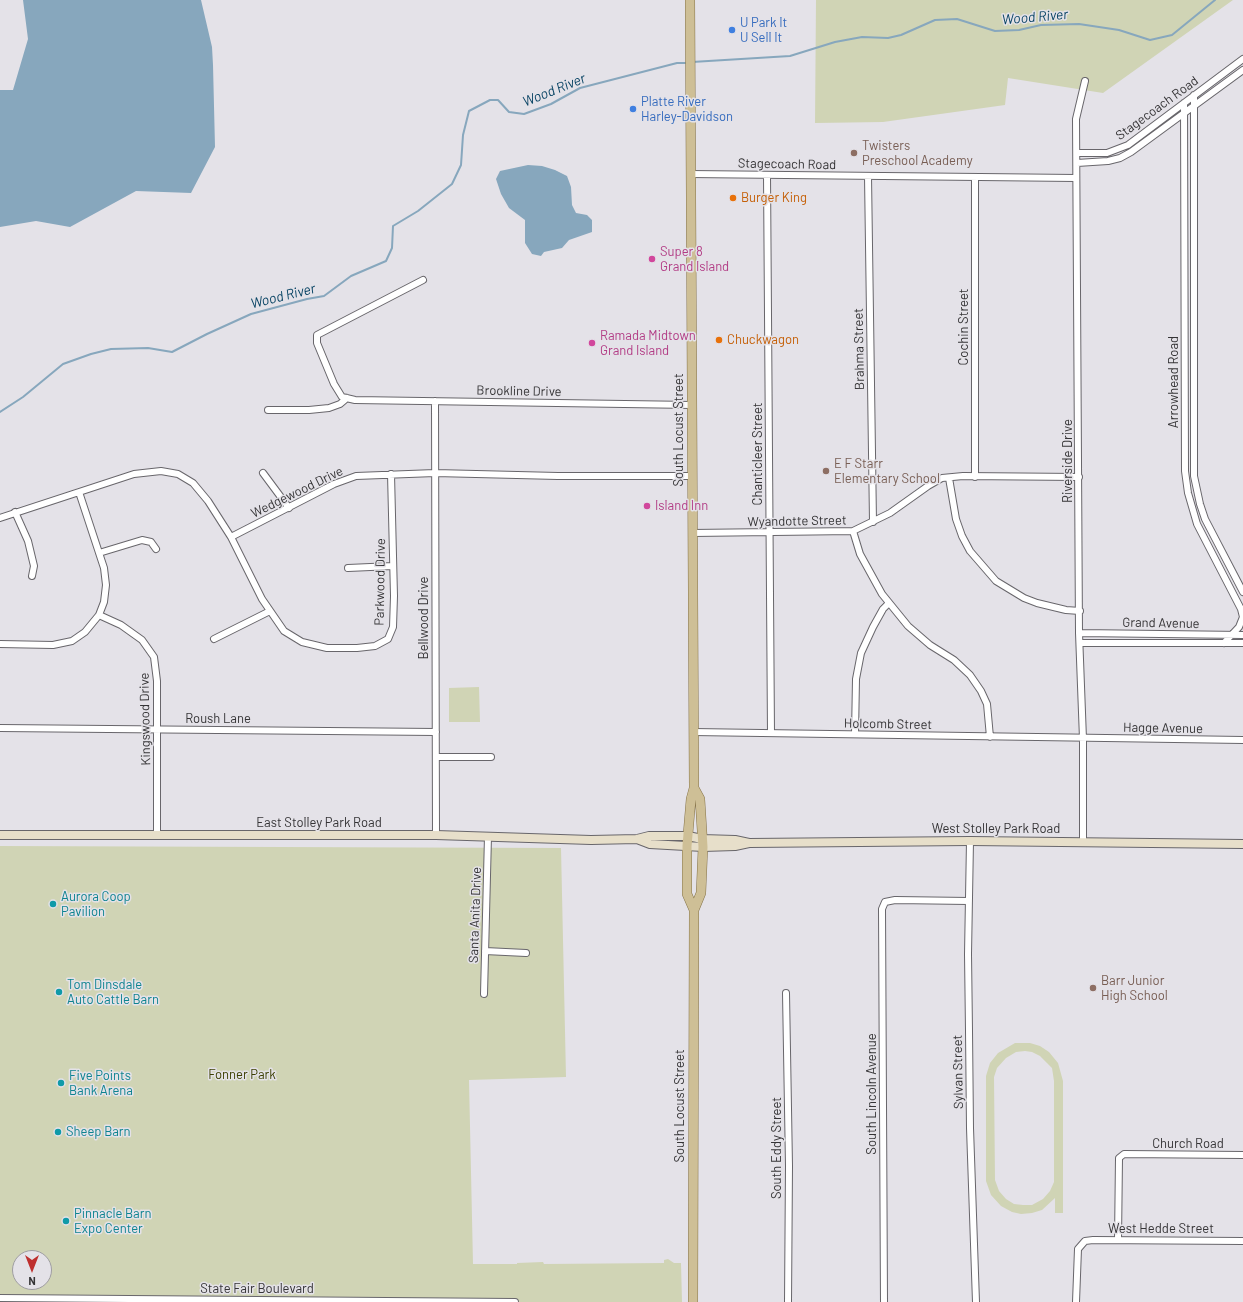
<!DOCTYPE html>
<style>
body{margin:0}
#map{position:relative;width:1243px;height:1302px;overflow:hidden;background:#e4e2e8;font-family:Barlow,sans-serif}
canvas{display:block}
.north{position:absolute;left:12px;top:1250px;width:40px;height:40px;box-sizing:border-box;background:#e4e2e8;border:1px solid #9e9ca1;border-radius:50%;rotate:180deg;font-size:11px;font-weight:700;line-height:16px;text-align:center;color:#353436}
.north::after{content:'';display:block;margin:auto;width:14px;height:18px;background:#be2f2e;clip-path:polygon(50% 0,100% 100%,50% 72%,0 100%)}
</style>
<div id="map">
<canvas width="1243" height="1302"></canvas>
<div class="north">N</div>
</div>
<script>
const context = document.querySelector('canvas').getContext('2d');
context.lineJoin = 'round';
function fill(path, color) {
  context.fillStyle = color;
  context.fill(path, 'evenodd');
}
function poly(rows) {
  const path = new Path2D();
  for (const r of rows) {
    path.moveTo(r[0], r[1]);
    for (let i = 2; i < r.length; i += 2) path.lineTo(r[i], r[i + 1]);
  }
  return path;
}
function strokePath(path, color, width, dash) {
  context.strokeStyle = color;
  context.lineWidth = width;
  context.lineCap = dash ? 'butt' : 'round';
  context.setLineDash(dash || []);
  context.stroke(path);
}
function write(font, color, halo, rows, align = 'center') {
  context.font = font + ' Barlow,sans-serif';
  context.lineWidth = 3;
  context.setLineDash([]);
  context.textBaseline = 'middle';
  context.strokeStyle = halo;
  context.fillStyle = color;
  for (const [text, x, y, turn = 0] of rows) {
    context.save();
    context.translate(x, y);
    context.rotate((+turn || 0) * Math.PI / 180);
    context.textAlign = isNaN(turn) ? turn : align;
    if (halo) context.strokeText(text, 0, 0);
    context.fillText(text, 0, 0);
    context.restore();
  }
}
const green = poly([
 [816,0,1233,0,1103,93,1008,78,1005,105,883,122,815,123],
 [479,687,480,722,449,722,449,688],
 [0,846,561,848,566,1077,469,1080,473,1264,517,1264,517,1263,543,1262,544,1264,664,1263,664,1260,668,1259,674,1263,681,1263,682,1302,0,1302],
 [20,1258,44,1258,44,1282,20,1282],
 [1015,1043,1030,1043,1040,1046,1049,1052,1058,1063,1063,1081,1063,1213,1055,1213,1055,1198,1042,1210,1032,1213,1021,1214,1012,1212,1001,1206,991,1195,986,1181,986,1076,990,1063,998,1053],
 [1025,1051,1032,1052,1040,1056,1052,1068,1054,1081,1054,1182,1050,1191,1043,1199,1032,1205,1023,1205,1014,1204,1006,1199,999,1191,995,1180,994,1077,997,1068,1006,1058,1016,1052]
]);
const water = poly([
 [23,0,201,0,212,47,213,65,215,147,191,193,136,191,70,227,36,221,0,227,0,90,13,90,28,39],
 [528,165,542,166,555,170,567,176,571,187,572,205,576,213,587,215,592,220,592,232,569,240,562,248,544,252,541,256,532,254,525,243,525,220,509,208,501,194,496,179,500,171]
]);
const stream = poly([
 [692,62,790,56,835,42,862,37,888,38,901,35,935,20,957,19,995,31,1019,30,1041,25,1079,24,1119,30,1150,40,1172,35,1215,0],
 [0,412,23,397,63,364,91,354,111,349,148,348,172,352,207,334,251,314,307,299,324,296,351,276,386,261,392,248,393,226,418,211,452,184,461,165,463,135,469,111,490,100,498,100,509,112,524,114,551,104,580,88,677,63,688,63]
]);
const street = poly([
 [1194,95,1194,476,1200,504,1205,519,1243,592],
 [1184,103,1185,471,1188,493,1197,524,1241,609,1243,617,1239,627,1224,643],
 [1077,153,1107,153,1128,145,1243,59],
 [1077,163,1108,161,1120,158,1131,152,1243,70],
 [690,174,1076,178],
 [767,175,771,733],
 [868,176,873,522],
 [975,177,975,477],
 [423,280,317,335,317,343,334,384,342,397,355,400,692,405],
 [435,401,436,835],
 [268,410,309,410,329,408,340,404,347,398],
 [263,473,289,508],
 [949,478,956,519,962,536,970,551,996,581,1024,598,1037,603,1066,610,1080,611],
 [15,512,28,541,34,566,32,576],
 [0,518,134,474,161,471,178,474,193,483,208,501,231,537,262,599,284,631,302,642,327,648,357,648,375,646,388,639,393,627,394,596,391,474],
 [853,531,860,554,882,594,908,626,930,645,954,660,970,675,981,691,987,704,990,737],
 [692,533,853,531,890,513,928,486,942,478,963,476,1079,477],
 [231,537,334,484,356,476,435,473,558,476,692,476],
 [99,553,142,540,151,542,156,549],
 [348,568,393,566],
 [99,615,121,625,142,640,154,657,157,681,157,835],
 [1079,633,1243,635],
 [214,639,270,611],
 [1080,643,1243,643],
 [0,644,53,645,72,641,85,632,99,615,104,602,106,585,104,568,79,492],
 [0,728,436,732],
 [693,732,1243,740],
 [855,734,856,679,861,653,873,627,883,609,889,603],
 [436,757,491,757],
 [970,841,968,954,969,1031,970,1128,976,1302],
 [1083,842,1083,739,1079,633,1076,119,1085,81],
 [485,951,526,953],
 [786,993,789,1166,788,1302],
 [484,994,488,836],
 [1118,1240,1119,1158,1124,1154,1243,1155],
 [0,1298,515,1302],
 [884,1302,882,909,885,902,895,900,969,901],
 [1076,1302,1078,1249,1085,1241,1093,1240,1243,1241]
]);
const secondary = poly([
 [0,835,436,835,591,840,637,839,649,836,688,836,702,839,735,840,749,843],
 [637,839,650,844,703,847,735,846,749,843,970,841,1243,844]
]);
const primary = poly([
 [690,0,694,788,691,799,687,846,687,894,694,910],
 [693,1302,694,910,701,893,703,847,700,799,694,788]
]);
const markers = [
 [732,30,4,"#3f7fe0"],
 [633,109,4,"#3f7fe0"],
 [854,153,4,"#8d6e63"],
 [733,198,4,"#e8710a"],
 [652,259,4,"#d1479c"],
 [719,340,4,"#e8710a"],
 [592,343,4,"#d1479c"],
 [826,471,4,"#8d6e63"],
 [647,506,4,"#d1479c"],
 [53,904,4,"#0f9aa8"],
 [1093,988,4,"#8d6e63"],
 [59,992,4,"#0f9aa8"],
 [61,1083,4,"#0f9aa8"],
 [58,1132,4,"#0f9aa8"],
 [66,1221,4,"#0f9aa8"]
];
const shopNames = [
 ["U Park It",740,23],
 ["U Sell It",740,38],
 ["Platte River",641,102],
 ["Harley-Davidson",641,117]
];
const streetNames = [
 ["Stagecoach Road",1157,108,-36],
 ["Stagecoach Road",787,164,1],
 ["Cochin Street",964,327,-90],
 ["Brahma Street",859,349,-91],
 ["Arrowhead Road",1174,382,-90],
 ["Brookline Drive",519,391,1],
 ["South Locust Street",679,430,-90],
 ["Chanticleer Street",758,454,-90],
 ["Riverside Drive",1068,461,-90],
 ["Wedgewood Drive",297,492,-26],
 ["Wyandotte Street",797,521,-1],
 ["Parkwood Drive",380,582,-89],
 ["Bellwood Drive",424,618,-90],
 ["Grand Avenue",1161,623,1],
 ["Kingswood Drive",145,719,-91],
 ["Roush Lane",218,719],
 ["Holcomb Street",888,724,1],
 ["Hagge Avenue",1163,728,1],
 ["East Stolley Park Road",319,823],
 ["West Stolley Park Road",996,829],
 ["Santa Anita Drive",475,915,-88],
 ["Sylvan Street",958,1072,-91],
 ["South Lincoln Avenue",872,1094,-90],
 ["South Locust Street",680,1106,-90],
 ["Church Road",1188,1144],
 ["South Eddy Street",777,1148,-90],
 ["West Hedde Street",1161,1229],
 ["State Fair Boulevard",257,1289]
];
const educationNames = [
 ["Twisters",862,146],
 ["Preschool Academy",862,161],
 ["E F Starr",834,464],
 ["Elementary School",834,479],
 ["Barr Junior",1101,981],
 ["High School",1101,996]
];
const foodNames = [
 ["Burger King",741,198],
 ["Chuckwagon",727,340]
];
const hotelNames = [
 ["Super 8",660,252],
 ["Grand Island",660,267],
 ["Ramada Midtown",600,336],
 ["Grand Island",600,351],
 ["Island Inn",655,506]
];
const cultureNames = [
 ["Aurora Coop",61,897],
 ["Pavilion",61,912],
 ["Tom Dinsdale",67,985],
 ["Auto Cattle Barn",67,1000],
 ["Five Points",69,1076],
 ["Bank Arena",69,1091],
 ["Sheep Barn",66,1132],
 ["Pinnacle Barn",74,1214],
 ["Expo Center",74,1229]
];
const parkNames = [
 ["Fonner Park",242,1075]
];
const waterNames = [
 ["Wood River",1035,17,-5],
 ["Wood River",554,90,-22],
 ["Wood River",283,296,-14]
];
fill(green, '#d0d4b5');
fill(water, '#87a7bd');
strokePath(stream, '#87a7bd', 2);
strokePath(street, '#68666b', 8);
strokePath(secondary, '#68666b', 10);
strokePath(primary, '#847247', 10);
strokePath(street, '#fff', 6);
strokePath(secondary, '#e7dfca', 8);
strokePath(primary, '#cebf96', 9);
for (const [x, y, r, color] of markers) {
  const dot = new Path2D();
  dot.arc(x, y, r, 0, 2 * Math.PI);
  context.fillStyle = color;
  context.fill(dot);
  strokePath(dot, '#e4e2e8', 1.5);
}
write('13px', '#366cbe', '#e4e2e8', shopNames, 'left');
write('13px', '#353436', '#e4e2e8', streetNames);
write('13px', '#785e54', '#e4e2e8', educationNames, 'left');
write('13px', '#c56008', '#e4e2e8', foodNames, 'left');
write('13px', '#b23c85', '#e4e2e8', hotelNames, 'left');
write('13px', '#0d838f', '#e4e2e8', cultureNames, 'left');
write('13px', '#3c3f01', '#e4e2e8', parkNames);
write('italic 14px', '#094464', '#e4e2e8', waterNames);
</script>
